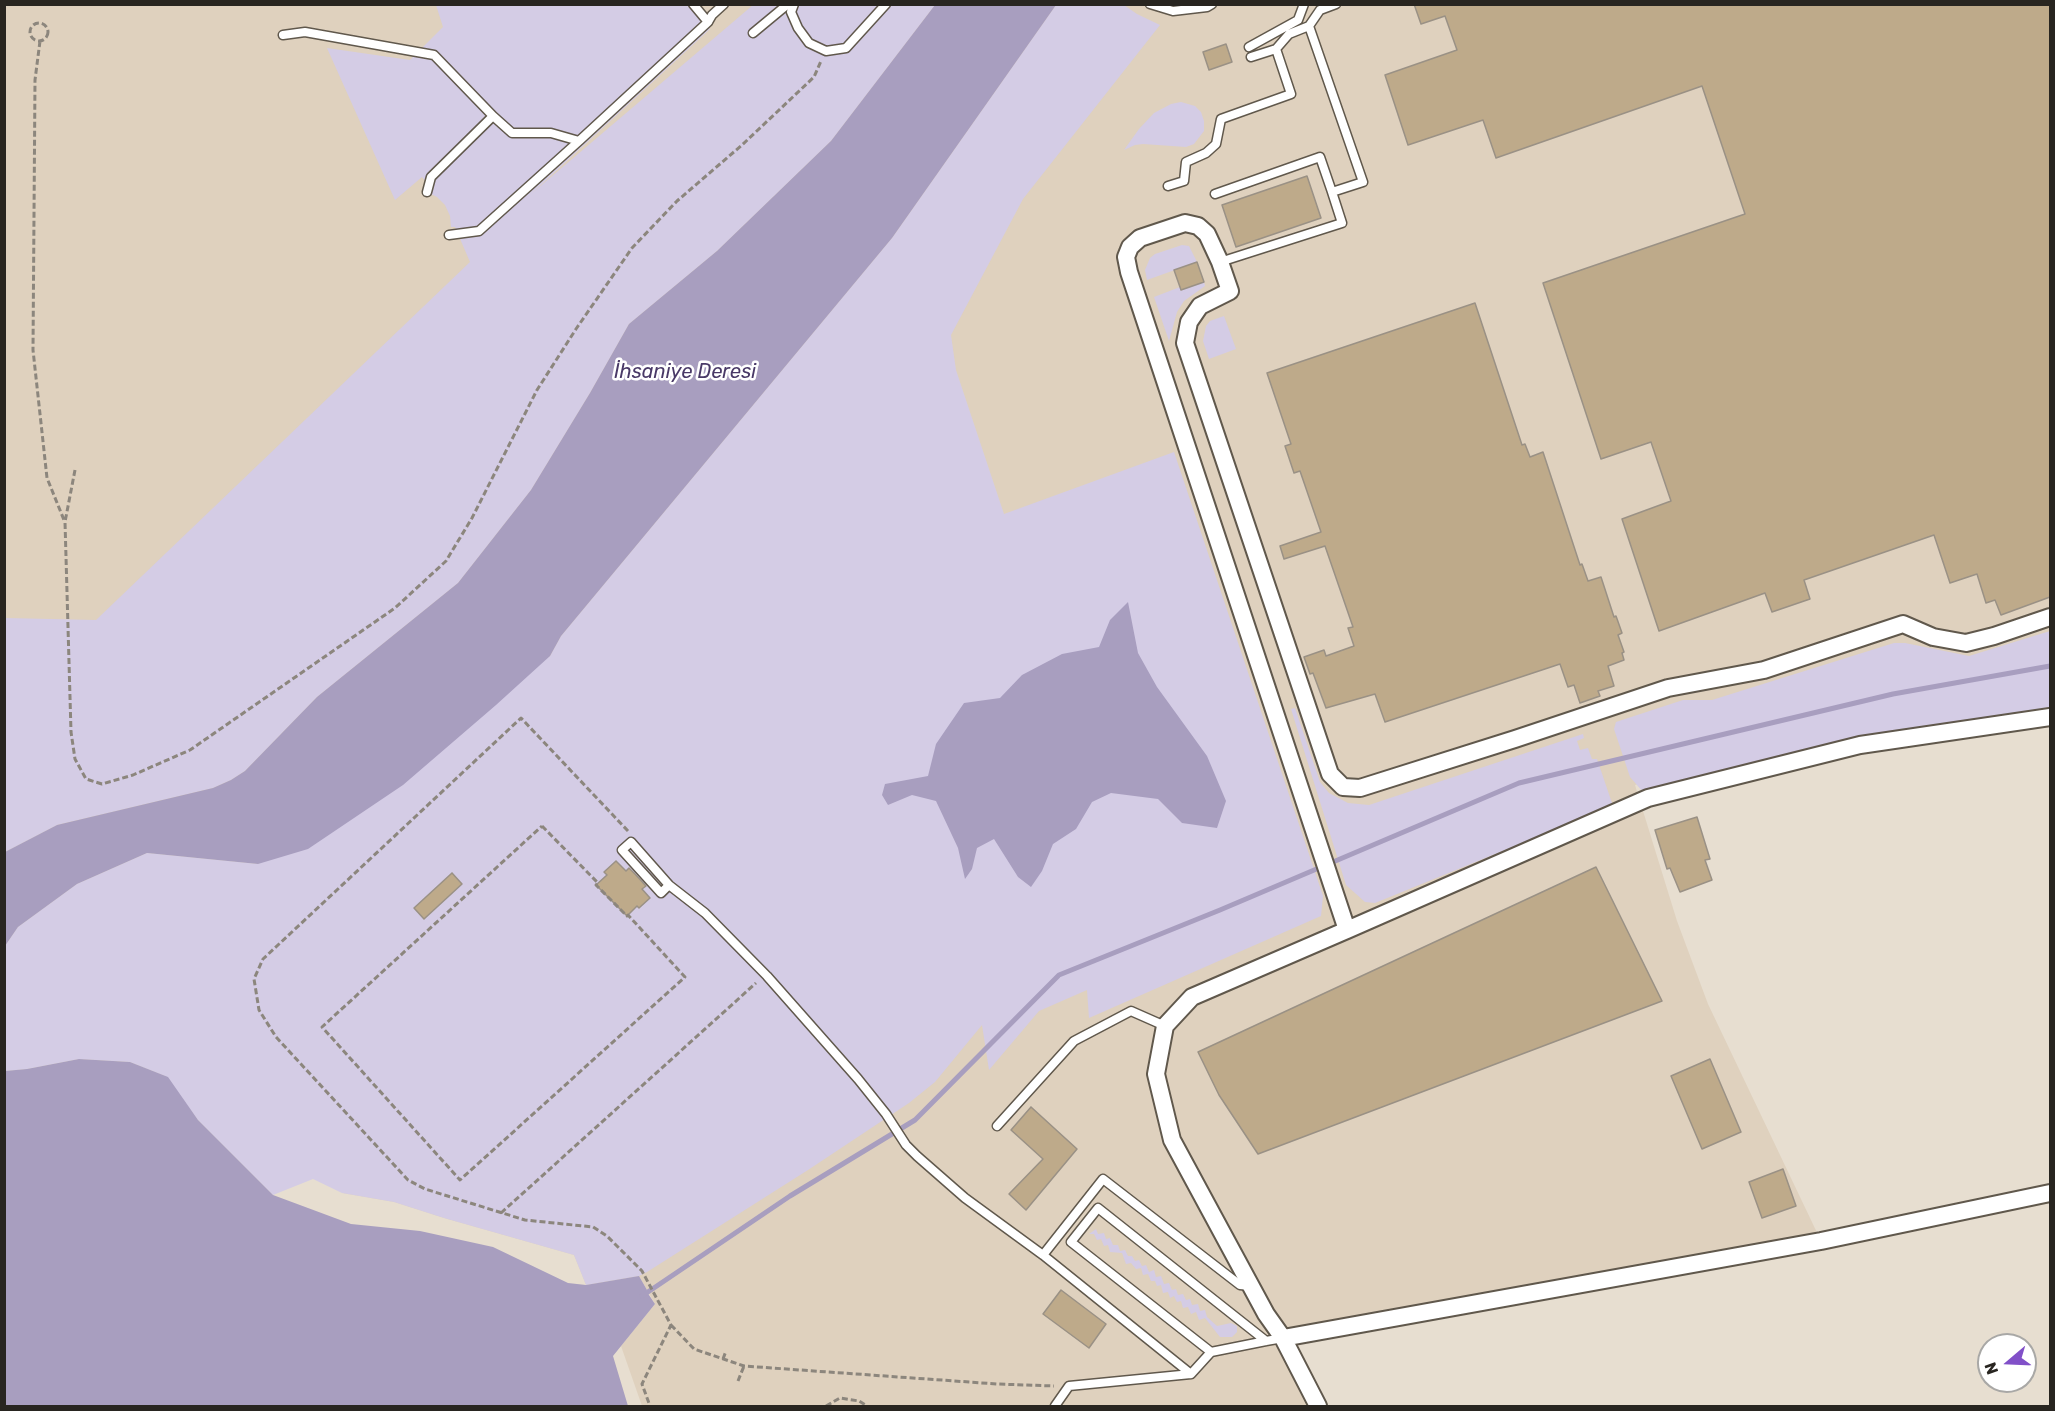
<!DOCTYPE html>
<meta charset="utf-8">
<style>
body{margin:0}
#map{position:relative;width:2055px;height:1411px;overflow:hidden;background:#e7ded0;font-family:Rubik,sans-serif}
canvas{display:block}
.frame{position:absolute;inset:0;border:6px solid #282520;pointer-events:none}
.north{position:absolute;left:1977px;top:1333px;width:60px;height:60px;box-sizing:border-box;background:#fff;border:2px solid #a9a8a6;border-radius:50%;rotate:251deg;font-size:16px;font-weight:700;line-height:24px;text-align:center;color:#282520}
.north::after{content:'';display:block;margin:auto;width:21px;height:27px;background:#8150c8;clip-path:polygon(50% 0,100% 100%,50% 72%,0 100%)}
</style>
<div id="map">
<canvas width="2055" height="1411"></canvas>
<div class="frame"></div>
<div class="north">N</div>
</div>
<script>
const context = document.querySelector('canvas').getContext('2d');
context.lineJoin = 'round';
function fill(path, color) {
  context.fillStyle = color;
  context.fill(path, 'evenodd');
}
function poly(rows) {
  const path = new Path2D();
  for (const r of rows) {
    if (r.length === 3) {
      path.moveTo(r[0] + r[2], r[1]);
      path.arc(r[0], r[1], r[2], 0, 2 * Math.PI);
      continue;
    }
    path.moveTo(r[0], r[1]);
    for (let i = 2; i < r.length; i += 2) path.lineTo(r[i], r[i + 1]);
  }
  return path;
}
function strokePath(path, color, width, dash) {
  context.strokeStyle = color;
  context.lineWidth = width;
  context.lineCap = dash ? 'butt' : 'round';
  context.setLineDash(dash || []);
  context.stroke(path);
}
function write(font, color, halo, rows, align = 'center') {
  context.font = font + ' Rubik,sans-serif';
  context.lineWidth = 5;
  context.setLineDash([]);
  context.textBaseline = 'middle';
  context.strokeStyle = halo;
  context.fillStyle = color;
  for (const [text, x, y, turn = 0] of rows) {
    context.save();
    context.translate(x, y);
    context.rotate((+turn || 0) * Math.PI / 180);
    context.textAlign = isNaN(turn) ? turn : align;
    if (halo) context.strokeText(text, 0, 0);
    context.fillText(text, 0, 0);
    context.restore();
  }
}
const built = poly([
 [5,5,2050,5,2050,700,1729,761,1635,785,1677,921,1708,1004,1821,1241,1284,1338,1316,1406,642,1406,621,1346,655,1304,639,1276,586,1285,574,1255,444,1218,394,1202,342,1193,403,785,57,825,5,852]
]);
const green = poly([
 [436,5,687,5,710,29,531,194,753,5,935,5,831,141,717,251,629,324,590,393,531,490,458,583,317,697,245,771,231,780,213,788,57,825,5,852,5,618,96,620,470,262,455,227,451,227,450,216,445,205,437,197,427,192,429,185,422,177,395,200,327,48,410,60,443,27],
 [1056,5,1124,5,1137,14,1160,25,1023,199,951,335,956,370,1004,514,1174,452,1323,896,1321,916,1089,1018,1087,990,1039,1011,989,1070,982,1025,935,1082,909,1103,808,1170,647,1272,639,1276,586,1285,574,1255,444,1218,394,1202,342,1193,313,1179,273,1195,198,1120,165,1076,130,1062,79,1059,27,1069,5,1071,5,946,18,927,77,884,147,853,258,864,550,656,561,636,892,238],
 [1181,102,1195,106,1201,112,1204,121,1204,131,1194,144,1186,147,1143,144,1135,145,1124,150,1139,129,1154,113,1171,104],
 [1182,245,1189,246,1197,262,1147,280,1145,270,1150,258,1155,254],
 [1204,282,1205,286,1184,301,1177,312,1169,341,1154,297,1180,287,1182,290],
 [1224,316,1236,349,1209,359,1203,341,1206,326,1210,321],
 [2050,631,2050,707,1845,741,1643,792,1630,777,1614,729,1616,722,1683,700,1712,700,1894,643,1905,643,1969,656],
 [1295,708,1320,782,1329,793,1348,803,1369,805,1583,734,1584,738,1577,741,1580,750,1588,748,1592,759,1597,759,1613,806,1375,903,1365,902,1346,885,1291,709],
 [1096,1229,1098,1234,1104,1233,1106,1239,1110,1238,1113,1245,1118,1245,1120,1251,1125,1250,1128,1256,1132,1256,1135,1261,1139,1260,1142,1266,1146,1265,1149,1272,1154,1270,1156,1277,1161,1276,1164,1284,1169,1283,1172,1290,1176,1289,1178,1295,1183,1294,1186,1300,1190,1299,1192,1305,1198,1304,1200,1311,1205,1310,1207,1317,1217,1326,1231,1323,1237,1326,1237,1332,1232,1337,1220,1337,1205,1318,1199,1320,1196,1312,1191,1314,1188,1307,1183,1308,1181,1301,1177,1302,1174,1296,1170,1298,1168,1292,1163,1293,1161,1285,1157,1286,1155,1281,1151,1281,1148,1274,1143,1275,1141,1268,1136,1269,1131,1263,1126,1264,1122,1253,1110,1252,1108,1245,1104,1246,1101,1239,1097,1240,1094,1234,1089,1234]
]);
const water = poly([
 [935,5,1056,5,892,238,561,636,550,656,496,705,403,785,308,849,258,864,147,853,77,884,18,927,5,946,5,852,57,825,213,788,231,780,245,771,317,697,458,583,531,490,590,393,629,324,717,251,831,141],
 [1128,602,1138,653,1157,687,1207,756,1226,801,1217,828,1182,823,1158,799,1111,793,1092,802,1076,829,1053,844,1042,871,1031,887,1018,877,994,839,977,848,972,869,965,879,958,848,936,801,912,795,888,805,882,795,885,784,928,776,936,744,964,703,1000,698,1022,675,1062,654,1099,647,1110,620],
 [79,1059,130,1062,168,1077,198,1120,273,1195,351,1224,420,1231,493,1247,568,1283,586,1285,639,1276,647,1290,644,1294,647,1292,655,1304,613,1356,628,1406,5,1406,5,1071,27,1069]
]);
const stream = poly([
 [642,1296,790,1196,915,1120,1059,975,1220,910,1519,783,1893,694,2050,666]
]);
const building = poly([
 [1414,4,2050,4,2050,597,2001,615,1995,600,1986,603,1977,574,1950,583,1934,535,1804,580,1810,599,1772,612,1765,593,1659,631,1622,519,1671,501,1651,442,1601,459,1543,283,1745,214,1702,86,1496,158,1483,120,1408,145,1385,75,1457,50,1445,16,1421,24,1414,4],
 [1226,44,1232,62,1209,70,1203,52,1226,44],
 [1307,176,1321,218,1236,247,1222,205,1307,176],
 [1197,262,1204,282,1181,290,1174,270,1197,262],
 [1475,303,1522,445,1525,444,1530,457,1543,452,1580,565,1582,564,1588,581,1601,577,1614,617,1616,616,1622,633,1618,635,1624,652,1622,653,1624,660,1608,666,1614,686,1598,691,1600,696,1580,703,1574,685,1568,687,1560,664,1385,722,1375,694,1326,708,1313,673,1310,674,1304,657,1324,650,1326,656,1354,646,1348,628,1353,627,1325,546,1284,559,1280,546,1321,532,1300,471,1294,473,1285,446,1291,444,1267,373,1475,303],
 [1697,817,1710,859,1705,860,1712,880,1680,892,1670,868,1667,869,1655,830,1697,817],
 [616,861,626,871,629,868,635,874,646,886,642,889,650,898,639,908,637,906,627,916,596,885,607,875,604,872,616,861],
 [1596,867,1662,1001,1258,1154,1219,1095,1198,1052,1596,867],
 [452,873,462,884,424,919,414,908,452,873],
 [1710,1059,1741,1132,1702,1149,1671,1076,1710,1059],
 [1031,1107,1077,1149,1026,1210,1009,1194,1043,1159,1011,1130,1031,1107],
 [1783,1169,1796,1206,1762,1218,1749,1182,1783,1169],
 [1061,1290,1106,1324,1089,1348,1043,1314,1061,1290]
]);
const path = poly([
 [39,32,9],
 [40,41,35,80,33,350,47,478,64,520],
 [75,470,65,522,71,732,75,759,86,779,102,784,133,775,190,750,395,608,446,561,472,518,537,390,576,329,632,248,677,201,742,145,814,77,821,61],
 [542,826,598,883,596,885,627,916,628,915,685,977,460,1180,322,1027,542,826],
 [628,831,521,718,263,959,254,979,259,1010,276,1037,408,1180,425,1189,525,1220,593,1227,607,1236,642,1271,671,1325,642,1384,650,1406],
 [501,1213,756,983],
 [671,1325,694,1349,744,1366,997,1384,1054,1386],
 [723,1359,726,1351],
 [738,1381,744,1366],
 [826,1406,840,1398,859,1401,867,1406]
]);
const service = poly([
 [693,4,708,22],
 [794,4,791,12,798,28,809,43,826,51,846,48,886,4],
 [1150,4,1173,11,1207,7,1212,4],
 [753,33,788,4],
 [283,35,305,32,434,55,493,116,431,177,427,192],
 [1249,47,1298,20,1304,4],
 [1276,49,1289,34,1309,26,1320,10,1336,4],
 [579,141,708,22,712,15,724,4],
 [1168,186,1184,181,1186,162,1206,153,1216,144,1221,119,1291,94,1276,49,1251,57],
 [1215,194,1320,157,1332,192,1363,182,1309,26],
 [449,235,479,231,579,141,551,133,512,133,493,116],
 [1220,262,1342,223,1332,192],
 [669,885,661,893,622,850,631,842,669,885,705,913,767,976,858,1079,886,1114,906,1145,917,1156,965,1198,1043,1255],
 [997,1126,1074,1041,1131,1011,1165,1026],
 [1266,1341,1098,1208,1071,1242,1211,1352,1266,1341,1283,1338],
 [1191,1374,1043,1255,1103,1179,1240,1285,1251,1286],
 [1055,1406,1069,1386,1191,1374,1211,1352]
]);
const minor = poly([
 [2050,617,1994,636,1966,643,1933,637,1903,624,1764,670,1668,688,1515,739,1360,788,1343,787,1330,774,1185,343,1189,322,1200,306,1230,291,1220,262,1207,234,1198,226,1185,223,1140,238,1130,247,1126,257,1129,272,1347,930,1648,798,1860,745,2050,717],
 [1283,1338,1821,1241,2050,1193],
 [1318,1406,1283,1338,1266,1314,1172,1140,1156,1074,1165,1026,1192,997,1347,930]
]);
const waterNames = [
 ["İhsaniye Deresi",685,372]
];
fill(built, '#dfd1be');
fill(green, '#d4cce5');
fill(water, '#a89ebf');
strokePath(stream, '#a89ebf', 5);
fill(building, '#beaa8a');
strokePath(building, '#9a9185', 1.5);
strokePath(service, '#60584c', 11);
strokePath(minor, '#60584c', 20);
strokePath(path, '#8c867d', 3, [6, 3]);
strokePath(service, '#fff', 8);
strokePath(minor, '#fff', 16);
write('italic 20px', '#493967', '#fff', waterNames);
</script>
